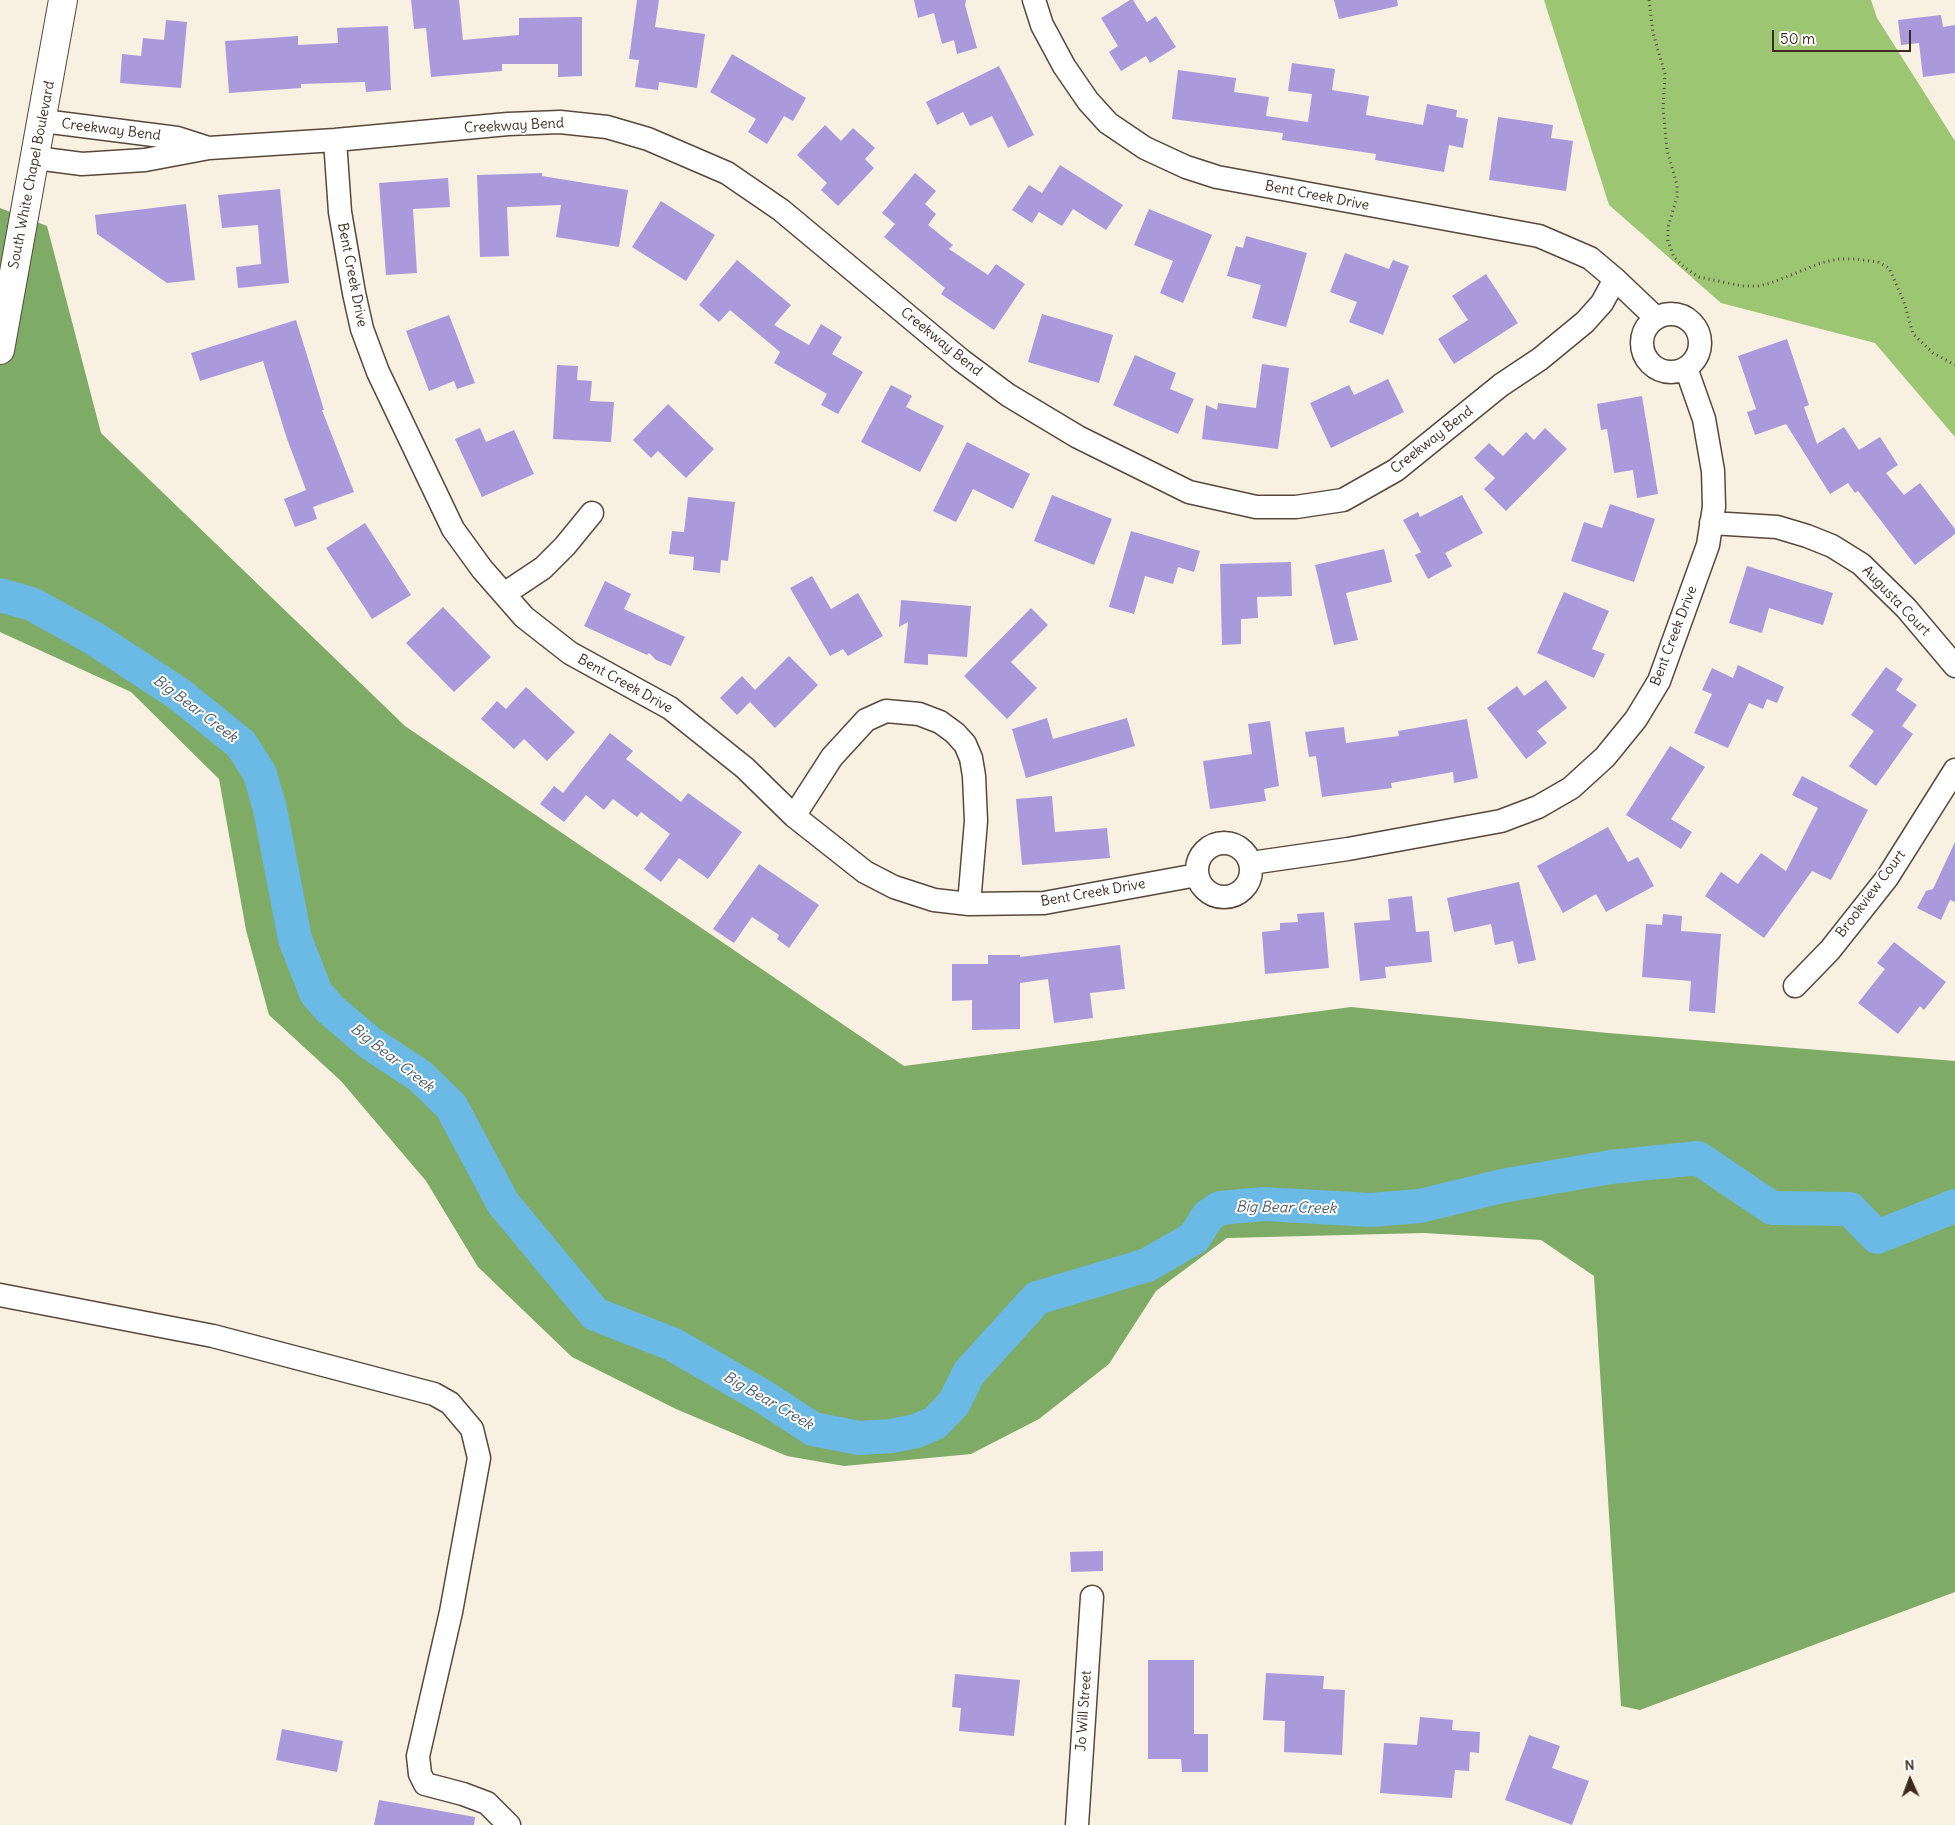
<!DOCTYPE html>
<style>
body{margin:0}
#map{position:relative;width:1955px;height:1825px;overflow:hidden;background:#f8f0e1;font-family:Delius,sans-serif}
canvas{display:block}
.north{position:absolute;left:1885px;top:1755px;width:50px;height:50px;-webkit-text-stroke:4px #fff;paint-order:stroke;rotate:358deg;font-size:14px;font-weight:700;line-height:20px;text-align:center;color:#3b2a1e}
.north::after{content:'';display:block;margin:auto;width:18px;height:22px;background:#3b2a1e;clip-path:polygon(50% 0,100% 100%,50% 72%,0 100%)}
.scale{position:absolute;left:1772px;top:30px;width:139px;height:22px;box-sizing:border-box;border:2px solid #3b2a1e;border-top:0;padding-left:6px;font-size:15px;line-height:18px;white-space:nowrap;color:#3b2a1e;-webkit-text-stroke:4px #fff;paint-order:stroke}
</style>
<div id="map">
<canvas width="1955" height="1825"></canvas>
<div class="north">N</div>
<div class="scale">50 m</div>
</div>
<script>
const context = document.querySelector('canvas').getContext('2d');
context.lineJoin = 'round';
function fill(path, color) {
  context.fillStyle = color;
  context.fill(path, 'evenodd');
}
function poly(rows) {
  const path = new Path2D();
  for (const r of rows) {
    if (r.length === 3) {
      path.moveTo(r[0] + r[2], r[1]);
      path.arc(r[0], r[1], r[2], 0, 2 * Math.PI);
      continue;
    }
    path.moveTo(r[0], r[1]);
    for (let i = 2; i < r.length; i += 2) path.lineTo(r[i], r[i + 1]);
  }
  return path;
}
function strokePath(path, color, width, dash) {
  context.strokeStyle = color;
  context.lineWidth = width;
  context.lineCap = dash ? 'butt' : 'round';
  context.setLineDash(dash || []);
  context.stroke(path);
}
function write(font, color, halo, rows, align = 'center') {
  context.font = font + ' Delius,sans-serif';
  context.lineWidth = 4;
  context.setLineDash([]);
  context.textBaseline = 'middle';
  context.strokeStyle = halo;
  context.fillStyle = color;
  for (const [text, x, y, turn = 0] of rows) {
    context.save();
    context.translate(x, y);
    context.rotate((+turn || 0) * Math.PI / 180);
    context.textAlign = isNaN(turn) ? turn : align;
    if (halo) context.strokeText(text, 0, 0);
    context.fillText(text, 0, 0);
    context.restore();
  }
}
const green = poly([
 [1544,0,1871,0,1877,18,1955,141,1955,437,1875,343,1721,303,1609,205]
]);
const forest = poly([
 [0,208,47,226,101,433,405,726,904,1066,1351,1007,1608,1033,1955,1061,1955,1592,1640,1710,1621,1706,1594,1276,1541,1240,1424,1233,1227,1238,1156,1291,1109,1364,1039,1419,971,1454,844,1466,787,1456,676,1409,572,1357,478,1267,426,1181,341,1081,269,1015,246,930,219,779,131,692,0,632]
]);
const river = poly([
 [0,595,32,604,95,639,179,694,241,744,260,774,270,809,295,939,316,993,330,1009,370,1043,420,1076,451,1106,503,1203,595,1314,672,1344,764,1397,813,1429,859,1438,892,1436,916,1431,935,1423,954,1403,969,1373,1037,1298,1147,1265,1194,1238,1208,1216,1220,1208,1264,1204,1371,1210,1420,1206,1502,1186,1611,1167,1698,1158,1772,1208,1850,1209,1877,1237,1955,1206]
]);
const building = poly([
 [411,0,459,0,463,40,519,35,519,18,582,17,582,76,558,77,558,64,502,64,502,71,431,77,426,28,414,29],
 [637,0,659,0,655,27,705,34,697,88,659,82,658,90,635,87,639,60,629,59],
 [914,0,966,0,965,5,977,48,957,54,954,40,942,44,934,13,918,18],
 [1130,0,1133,0,1147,22,1156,16,1176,47,1150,63,1146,56,1121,71,1109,52,1118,46,1101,18],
 [1334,0,1397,0,1398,6,1339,19],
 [1941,15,1943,27,1955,25,1955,73,1923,77,1919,43,1901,45,1898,20],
 [166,20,187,22,181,88,120,83,122,54,141,56,143,38,164,40],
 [388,26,391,90,366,92,365,82,301,84,301,88,229,93,225,41,298,36,298,45,338,43,337,28],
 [732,54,806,98,793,121,784,116,767,144,748,132,756,119,710,92],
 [1292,63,1335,69,1332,90,1369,96,1366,115,1423,125,1427,104,1457,110,1456,117,1468,119,1463,148,1449,145,1444,172,1375,160,1376,154,1282,140,1283,133,1172,119,1178,70,1236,78,1234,92,1269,97,1266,116,1308,122,1312,94,1288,91],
 [999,66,1034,135,1008,148,992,116,970,126,963,112,937,125,926,102],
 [1498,117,1553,125,1551,138,1573,141,1566,191,1489,180],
 [825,125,841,141,853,128,875,148,865,159,874,168,838,206,821,190,827,183,797,155],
 [1060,165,1123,205,1106,230,1073,209,1062,226,1039,212,1032,223,1012,210,1029,185,1042,193],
 [542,173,542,176,628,190,619,247,556,237,561,205,507,207,509,256,480,257,477,175],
 [915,173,936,191,925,204,936,214,928,225,953,245,949,249,988,275,996,264,1025,284,994,330,941,294,945,288,884,237,895,224,882,213],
 [448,178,450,207,413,209,417,273,386,275,379,183],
 [280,189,289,283,238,288,236,267,261,264,258,225,222,228,218,195],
 [661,201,715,235,686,281,632,247],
 [186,204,195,280,167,283,97,234,95,215],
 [1149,209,1212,235,1183,303,1160,293,1173,261,1134,245],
 [1246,236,1307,253,1286,327,1252,318,1261,285,1227,276,1236,246,1243,248],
 [1345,253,1389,269,1393,260,1409,266,1383,335,1349,322,1357,302,1330,292],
 [737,260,791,305,774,325,809,345,821,324,842,337,832,354,863,372,838,414,821,405,827,394,774,363,780,352,730,310,719,322,699,305],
 [1486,274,1518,323,1454,364,1438,339,1468,320,1452,296],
 [1042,314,1113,335,1099,383,1028,362],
 [449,315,475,383,457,389,454,381,429,391,406,331],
 [296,320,324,410,322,410,354,492,313,507,317,519,295,527,284,499,306,490,286,436,263,361,200,381,191,353],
 [1787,339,1809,405,1804,407,1817,444,1844,427,1859,450,1880,437,1898,465,1886,473,1904,495,1920,483,1955,529,1955,534,1915,565,1858,491,1855,493,1848,483,1830,494,1786,424,1755,435,1747,412,1756,409,1738,356],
 [1135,355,1176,373,1170,389,1194,399,1178,434,1113,405],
 [1262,364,1289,368,1278,449,1202,439,1206,405,1217,410,1218,403,1256,408],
 [557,365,578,366,577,380,592,381,590,401,614,402,611,442,553,439],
 [1388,379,1404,412,1331,448,1310,403,1349,385,1354,395],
 [891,385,912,396,906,407,944,426,920,472,861,442],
 [1642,396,1658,494,1637,498,1633,470,1614,473,1607,429,1601,430,1597,404],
 [668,404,714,449,686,478,658,451,651,458,633,440],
 [480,428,486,442,514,430,534,474,482,497,455,439],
 [1545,428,1567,449,1506,511,1484,489,1495,478,1474,458,1489,443,1503,456,1526,432,1534,440],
 [967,442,1030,474,1013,509,973,489,956,522,933,511],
 [1052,495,1112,519,1094,565,1034,541],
 [1462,495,1483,533,1445,553,1452,566,1428,579,1415,555,1421,552,1403,520,1418,512,1420,517],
 [688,497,735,502,728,561,721,560,720,573,693,570,694,557,669,554,672,531,684,532],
 [1610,504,1655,519,1634,582,1571,561,1584,522,1602,528],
 [365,523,411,595,372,619,326,548],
 [1131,531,1200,551,1194,572,1178,567,1173,584,1145,576,1134,614,1109,607],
 [1384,549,1392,582,1346,593,1358,640,1334,645,1315,565],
 [1291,562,1292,596,1257,597,1258,618,1241,619,1241,644,1222,645,1220,564],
 [1747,566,1833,593,1823,625,1769,608,1762,633,1729,623],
 [812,576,831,609,858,593,883,636,848,656,843,649,830,656,790,588],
 [605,581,631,594,624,609,685,637,671,666,656,660,649,653,647,655,584,626],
 [1564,592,1609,611,1592,649,1605,654,1594,678,1537,653],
 [901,600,971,606,967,657,928,654,928,665,904,663,908,622,899,627],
 [443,607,491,657,454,692,406,643],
 [1031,608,1048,625,1011,662,1037,688,1007,719,964,676],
 [789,656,818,685,775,728,750,702,737,715,720,698,742,676,755,690],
 [1738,665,1784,687,1777,703,1767,699,1763,709,1749,703,1728,748,1694,733,1712,694,1702,690,1712,668,1733,678],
 [1886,667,1903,679,1896,690,1917,705,1902,726,1913,734,1876,786,1849,766,1874,731,1851,715],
 [1546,680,1567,708,1537,731,1547,743,1526,759,1487,708,1517,686,1524,696],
 [526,687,575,732,547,761,524,739,514,749,481,719,497,701,506,709],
 [1047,718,1053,739,1127,718,1135,746,1026,778,1012,729],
 [1467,719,1478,778,1454,783,1453,772,1391,783,1392,788,1322,797,1316,756,1309,757,1305,732,1344,727,1346,743,1399,736,1398,731],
 [1270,721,1279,786,1264,789,1266,801,1210,809,1203,761,1252,754,1248,724],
 [610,733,633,751,626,759,681,802,688,793,742,832,708,879,679,858,661,882,644,869,670,834,641,812,637,817,613,799,604,810,586,795,564,822,540,804,554,786,563,793],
 [1670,746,1705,767,1671,819,1692,832,1681,849,1626,815],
 [1802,776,1868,810,1831,880,1812,871,1764,938,1705,896,1721,872,1738,884,1761,853,1786,871,1818,808,1792,795],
 [1052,796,1055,832,1107,828,1110,858,1022,865,1016,799],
 [1608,827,1628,862,1638,857,1654,886,1606,912,1596,894,1563,913,1537,866],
 [1955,842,1955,902,1950,900,1941,920,1917,908,1926,891,1933,889],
 [759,864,819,905,789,948,777,939,779,935,752,917,734,943,713,929],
 [1519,882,1536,960,1518,964,1513,941,1495,945,1491,924,1454,932,1447,898],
 [1412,896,1416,932,1429,931,1432,962,1385,967,1386,978,1360,981,1354,923,1390,920,1388,899],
 [1324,912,1329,968,1265,974,1262,932,1280,930,1280,923,1298,922,1297,914],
 [1663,914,1682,916,1681,931,1721,934,1715,1013,1689,1011,1691,981,1642,977,1646,924,1662,925],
 [1894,942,1946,982,1924,1010,1920,1006,1898,1034,1858,1003,1885,969,1877,963],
 [1120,945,1125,989,1090,993,1093,1018,1054,1023,1048,979,1020,983,1020,1029,972,1030,972,1000,952,1001,952,964,988,964,988,955,1020,955,1020,957],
 [1103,1551,1103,1571,1071,1572,1070,1552],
 [1148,1660,1194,1660,1194,1734,1208,1734,1208,1772,1182,1772,1181,1759,1148,1759],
 [1266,1673,1324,1676,1323,1689,1345,1690,1342,1755,1284,1752,1285,1721,1263,1720],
 [955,1674,1020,1680,1014,1736,959,1731,961,1708,952,1707],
 [1420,1717,1453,1720,1452,1730,1480,1732,1479,1753,1470,1752,1469,1771,1455,1770,1452,1798,1380,1793,1384,1743,1417,1745],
 [282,1729,343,1741,337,1772,276,1760],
 [1529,1735,1560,1746,1552,1768,1589,1781,1572,1825,1505,1800],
 [379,1800,475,1817,474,1825,374,1825]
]);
const path = poly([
 [1649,0,1653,33,1665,74,1663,108,1667,150,1677,185,1677,197,1668,227,1668,241,1674,257,1685,268,1699,277,1742,286,1758,286,1771,283,1821,263,1838,259,1855,259,1878,262,1889,268,1904,302,1913,334,1933,353,1955,365]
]);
const street = poly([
 [1034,0,1042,25,1064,66,1088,101,1108,123,1145,148,1186,167,1217,177,1539,236,1590,258,1615,279,1656,318],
 [43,121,177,138,205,147],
 [335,140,340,212,354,293,362,329,378,372,453,529,482,569,524,617,570,653,670,708,745,768,794,816,865,872,894,887,934,900,969,904,1044,903,1197,875],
 [36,158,82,164,145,160,209,148,335,140,508,124,560,122,607,127,648,139,727,173,781,210,961,360,1008,395,1078,437,1189,492,1256,507,1296,507,1343,500,1396,470,1501,385,1540,359,1585,322,1602,303,1615,279],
 [1671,343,29],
 [1711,523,1777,527,1807,536,1832,546,1861,564,1906,608,1955,666],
 [504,594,543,568,565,546,592,513],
 [794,816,832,757,866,720,886,711,919,714,940,722,955,733,965,744,971,758,974,776,976,821,969,904],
 [1224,870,27],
 [1251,863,1348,849,1501,821,1538,807,1571,788,1605,757,1636,719,1659,681,1708,545,1714,507,1713,471,1704,419,1686,368],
 [1795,986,1830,950,1887,878,1955,770],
 [0,1295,213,1336,434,1394,450,1403,472,1429,479,1458,451,1612,418,1756,420,1774,425,1784,463,1794,487,1803,509,1825],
 [1077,1825,1092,1597]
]);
const secondary = poly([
 [0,350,63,0]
]);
const streetNames = [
 ["Creekway Bend",514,126,-3],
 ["Creekway Bend",111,130,7],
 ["South White Chapel Boulevard",32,175,-79],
 ["Bent Creek Drive",1317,196,11],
 ["Bent Creek Drive",352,275,79],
 ["Creekway Bend",941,342,39],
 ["Creekway Bend",1432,440,-38],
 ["Augusta Court",1896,601,46],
 ["Bent Creek Drive",1674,636,-69],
 ["Bent Creek Drive",625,684,29],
 ["Bent Creek Drive",1093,893,-10],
 ["Brookview Court",1871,894,-53],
 ["Jo Will Street",1084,1711,-86]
];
const waterNames = [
 ["Big Bear Creek",195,709,37],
 ["Big Bear Creek",392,1058,38],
 ["Big Bear Creek",1286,1208,1],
 ["Big Bear Creek",768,1401,30]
];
fill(green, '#9dc673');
fill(forest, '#7eab65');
strokePath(river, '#6bb9e5', 34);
fill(building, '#aa99db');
strokePath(street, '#57483b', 25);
strokePath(secondary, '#57483b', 30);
strokePath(path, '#57483b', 3, [1, 4]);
strokePath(street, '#fff', 22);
strokePath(secondary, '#fff', 28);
write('14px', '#3b2a1e', '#fff', streetNames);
write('italic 15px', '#4c5c64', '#fff', waterNames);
</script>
